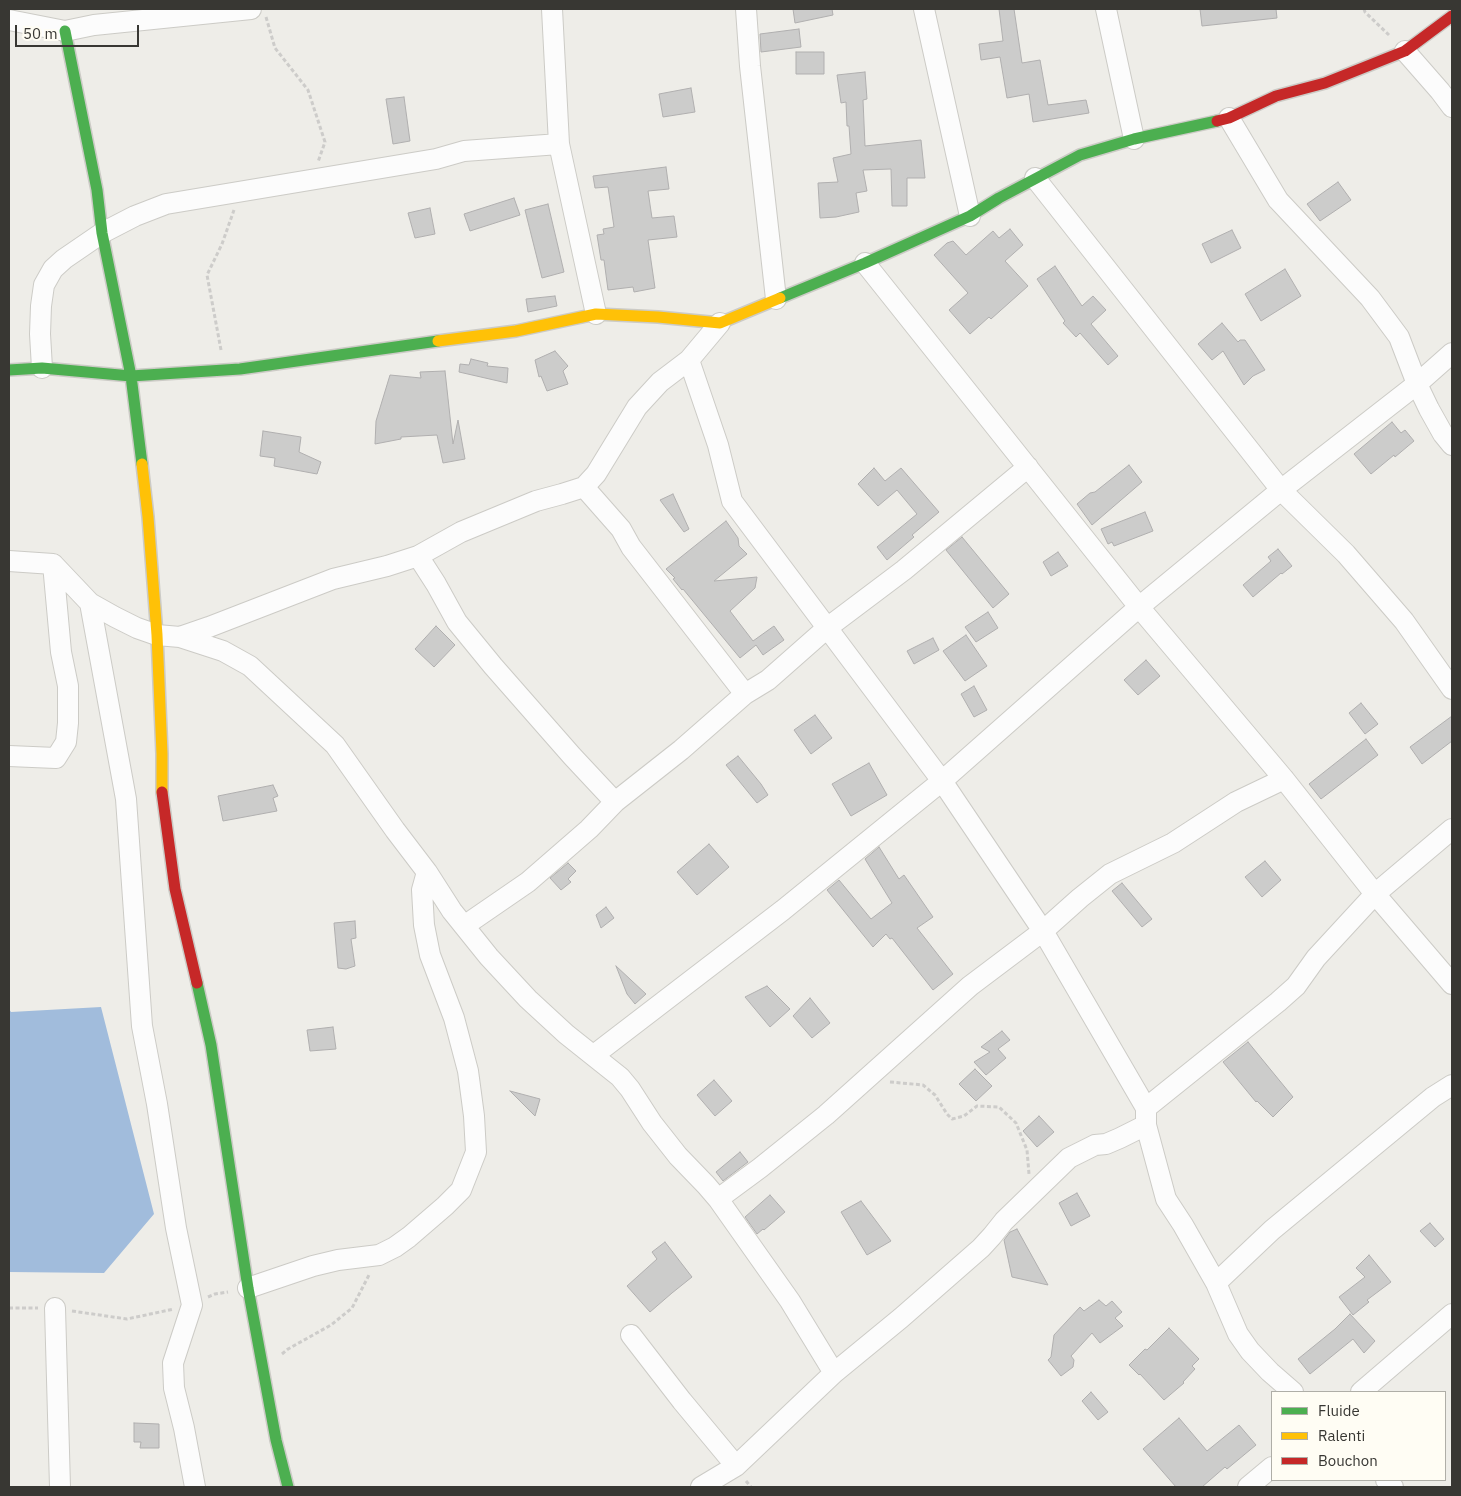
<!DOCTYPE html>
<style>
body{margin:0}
#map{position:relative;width:1461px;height:1496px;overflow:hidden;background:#eeede8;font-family:"IBM Plex Sans",sans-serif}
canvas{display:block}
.frame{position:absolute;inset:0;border:10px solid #383733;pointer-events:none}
.legend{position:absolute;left:1271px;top:1391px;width:175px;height:90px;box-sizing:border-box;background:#fffdf4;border:1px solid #afaea7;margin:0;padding:6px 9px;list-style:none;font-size:15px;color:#383733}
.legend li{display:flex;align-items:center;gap:10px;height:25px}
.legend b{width:25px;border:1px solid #afaea7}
.scale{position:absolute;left:15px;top:25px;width:124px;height:22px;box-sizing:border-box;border:2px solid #383733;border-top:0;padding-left:6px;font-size:15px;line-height:18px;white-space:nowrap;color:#383733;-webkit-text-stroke:4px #fffdf4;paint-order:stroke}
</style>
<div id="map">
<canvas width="1461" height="1496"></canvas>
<div class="frame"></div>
<ul class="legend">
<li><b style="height:6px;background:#4caf50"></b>Fluide</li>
<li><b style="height:6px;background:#ffc107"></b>Ralenti</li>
<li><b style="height:6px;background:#c62828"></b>Bouchon</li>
</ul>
<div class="scale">50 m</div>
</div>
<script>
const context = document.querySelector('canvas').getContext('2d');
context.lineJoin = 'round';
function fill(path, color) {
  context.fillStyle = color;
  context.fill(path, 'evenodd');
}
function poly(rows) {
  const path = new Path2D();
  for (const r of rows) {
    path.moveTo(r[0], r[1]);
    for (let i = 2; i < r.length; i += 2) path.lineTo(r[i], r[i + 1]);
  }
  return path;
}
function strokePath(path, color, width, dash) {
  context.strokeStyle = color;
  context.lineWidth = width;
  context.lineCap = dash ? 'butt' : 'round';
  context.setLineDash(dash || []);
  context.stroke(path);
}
const water = poly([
 [101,1007,154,1214,104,1273,9,1272,9,1009,11,1012]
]);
const building = poly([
 [793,9,832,9,833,15,795,23,793,9],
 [999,9,1014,9,1022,63,1040,60,1048,105,1086,100,1089,113,1033,122,1029,94,1007,98,1000,57,981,60,979,44,1003,41,999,9],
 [1200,9,1276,9,1277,18,1202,26,1200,9],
 [799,29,801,47,761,52,760,34,799,29],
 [796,52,824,52,824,74,796,74,796,52],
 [865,72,867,99,863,100,865,146,921,140,925,178,907,178,907,206,892,206,891,169,863,170,867,191,856,193,859,212,836,217,820,218,818,183,838,182,833,158,851,154,849,126,847,126,846,102,841,103,837,75,865,72],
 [691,88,695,112,663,117,659,94,691,88],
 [404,97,410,141,393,144,386,99,404,97],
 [666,167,669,189,648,191,652,218,674,216,677,237,648,240,655,288,634,292,633,287,608,290,604,260,601,260,597,235,604,234,603,229,614,227,608,187,595,188,593,176,666,167],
 [1338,182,1351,200,1320,221,1307,204,1338,182],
 [514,198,520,215,470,231,464,214,514,198],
 [548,204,564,272,542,278,525,210,548,204],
 [430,208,435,234,415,238,408,213,430,208],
 [1010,229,1023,245,1005,261,1028,286,991,319,989,317,970,334,949,310,968,293,934,255,947,243,953,241,966,255,993,231,999,238,1010,229],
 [1232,230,1241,248,1211,263,1202,244,1232,230],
 [1055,266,1082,306,1093,296,1106,310,1091,324,1118,356,1108,365,1080,333,1076,337,1063,323,1065,321,1037,279,1055,266],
 [1285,269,1301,296,1261,321,1245,294,1285,269],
 [555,296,557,306,528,312,526,299,555,296],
 [1222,323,1238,342,1240,340,1245,340,1265,370,1253,376,1244,385,1223,351,1212,360,1198,344,1222,323],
 [555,351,568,366,563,371,568,384,547,391,541,376,539,377,535,360,555,351],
 [471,359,488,363,487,366,508,368,507,383,459,372,460,364,469,365,471,359],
 [445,371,453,444,458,420,465,459,443,463,437,435,401,437,401,439,375,444,376,421,390,375,421,378,420,372,445,371],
 [1392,422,1401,433,1405,430,1414,441,1395,457,1394,455,1371,474,1354,454,1392,422],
 [263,431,301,437,299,452,321,462,317,474,274,466,275,458,260,456,263,431],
 [1129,465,1142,482,1092,525,1077,504,1090,493,1095,492,1129,465],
 [874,468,885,481,901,468,939,512,912,535,914,537,887,560,877,547,917,514,897,490,878,506,858,484,874,468],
 [673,494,689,529,684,532,660,500,673,494],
 [1145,512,1153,531,1114,546,1112,542,1108,544,1101,529,1145,512],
 [726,521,738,538,739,546,747,554,714,581,757,577,755,588,730,611,753,641,774,626,784,640,763,655,756,645,740,658,683,589,682,590,673,579,675,578,666,569,726,521],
 [962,537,1009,594,993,608,946,550,962,537],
 [1278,549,1292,566,1282,574,1281,573,1253,597,1243,585,1271,561,1268,557,1278,549],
 [1058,552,1068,566,1051,576,1043,562,1058,552],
 [988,612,998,628,976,642,965,627,988,612],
 [436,626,455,645,434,667,415,649,436,626],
 [966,635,987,666,965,681,943,651,966,635],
 [933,638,939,650,914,664,907,651,933,638],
 [1146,660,1160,676,1138,695,1124,680,1146,660],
 [974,686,987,710,974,717,961,694,974,686],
 [1361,703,1378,724,1365,734,1349,713,1361,703],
 [815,715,832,738,811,754,794,730,815,715],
 [1452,716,1452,741,1422,764,1410,747,1452,716],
 [1366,739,1378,755,1321,799,1309,784,1366,739],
 [738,756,761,784,768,795,757,803,726,765,738,756],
 [869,763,887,795,851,816,832,784,869,763],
 [273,785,278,796,273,798,277,811,223,821,218,796,273,785],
 [709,844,729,867,697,895,677,872,709,844],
 [879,847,899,879,904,875,933,917,917,928,953,974,933,990,892,938,890,939,886,934,873,947,827,890,839,880,871,919,892,903,865,859,879,847],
 [1265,861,1281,880,1262,897,1245,877,1265,861],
 [568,863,576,871,568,879,571,882,561,890,550,878,568,863],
 [1122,883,1152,919,1142,927,1112,891,1122,883],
 [606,907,614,918,601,928,596,915,606,907],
 [355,921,356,938,351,939,355,966,346,969,338,968,334,923,355,921],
 [616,966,646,994,635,1004,627,994,616,966],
 [767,986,790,1009,770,1027,745,997,767,986],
 [810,998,830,1023,812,1038,793,1016,810,998],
 [333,1027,336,1049,310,1051,307,1030,333,1027],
 [1002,1031,1010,1040,998,1049,1006,1058,986,1075,974,1062,990,1052,981,1047,1002,1031],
 [1248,1042,1293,1097,1273,1117,1257,1101,1256,1102,1223,1062,1248,1042],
 [975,1069,992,1086,976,1101,959,1084,975,1069],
 [714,1080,732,1101,715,1116,697,1095,714,1080],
 [510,1091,540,1099,535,1116,510,1091],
 [1039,1116,1054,1132,1037,1147,1023,1131,1039,1116],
 [740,1152,748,1162,723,1181,716,1172,740,1152],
 [1077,1193,1090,1216,1071,1226,1059,1203,1077,1193],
 [770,1195,785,1212,764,1230,763,1229,757,1234,745,1217,770,1195],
 [861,1201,891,1241,867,1255,841,1212,861,1201],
 [1430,1223,1444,1239,1435,1247,1420,1231,1430,1223],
 [1017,1229,1048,1285,1012,1277,1004,1240,1010,1232,1017,1229],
 [665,1242,692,1277,672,1293,650,1312,627,1286,657,1259,652,1252,665,1242],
 [1369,1255,1391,1282,1367,1300,1369,1302,1353,1315,1339,1297,1365,1277,1356,1268,1369,1255],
 [1099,1300,1106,1306,1112,1301,1122,1312,1115,1318,1123,1326,1100,1343,1092,1333,1071,1356,1074,1360,1073,1367,1061,1376,1048,1360,1051,1357,1054,1335,1080,1307,1084,1311,1099,1300],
 [1350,1314,1375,1341,1364,1353,1353,1339,1310,1374,1298,1359,1335,1329,1350,1314],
 [1169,1328,1199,1359,1192,1366,1195,1369,1183,1382,1184,1383,1164,1400,1140,1374,1139,1375,1129,1365,1145,1349,1147,1350,1169,1328],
 [1091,1392,1108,1412,1098,1420,1082,1401,1091,1392],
 [1179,1418,1207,1451,1239,1425,1256,1445,1227,1469,1225,1467,1202,1487,1176,1487,1143,1449,1179,1418],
 [134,1423,159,1424,159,1448,140,1448,141,1442,134,1442,134,1423]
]);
const path = poly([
 [1364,9,1365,12,1389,35],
 [266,17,275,48,308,90,325,142,318,162],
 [221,350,207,275,222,244,234,210],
 [890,1082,923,1085,935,1095,947,1114,952,1119,964,1116,977,1106,999,1107,1016,1123,1027,1150,1029,1174],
 [208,1297,215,1294,228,1292],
 [9,1308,38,1308],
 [72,1311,127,1319,174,1309],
 [282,1354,288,1349,331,1325,352,1308,369,1275],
 [746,1481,751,1487]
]);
const street = poly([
 [552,9,559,144,596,314],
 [746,9,750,66,776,299],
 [924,9,970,216],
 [1106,9,1134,139],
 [9,20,65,31,94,25,251,9],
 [1405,51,1440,91,1452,107],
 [1229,118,1278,200,1370,298,1399,337,1417,384,1429,409,1443,434,1452,445],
 [1035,178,1281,490,1346,554,1404,621,1452,689],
 [865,263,1139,607,1284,779,1375,894,1452,984],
 [720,323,689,360,718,445,732,501,942,781,1043,931,1146,1108,1146,1125,1166,1199,1183,1225,1216,1283,1238,1334,1250,1351,1270,1372,1293,1392],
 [42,368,40,334,41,306,44,285,53,269,64,259,102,233,135,216,166,204,436,159,464,151,559,144],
 [584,487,596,474,637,407,660,382,689,360],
 [418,556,436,584,457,622,493,666,572,756,615,802],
 [9,561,53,564,90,603,115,617,137,628,157,635,180,637,223,651,250,666,335,745,395,830,427,872,452,911,489,957,528,999,566,1034,620,1077,630,1089,652,1123,678,1156,706,1185,718,1199,790,1301,834,1373],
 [90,603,126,799,142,1026,157,1104,176,1228,192,1305,173,1363,174,1388,184,1428,195,1487],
 [180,637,209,627,333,579,387,566,418,556,461,532,536,501,562,494,584,487,621,529,631,547,745,694,768,680,827,628,904,570,1028,467],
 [9,756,56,758,66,742,68,723,68,686,61,652,53,564],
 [464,926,528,882,589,829,615,802,681,750,745,694],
 [594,1055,783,910,942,781,1139,607,1281,490,1417,384,1452,353],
 [1146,1108,1278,1002,1296,986,1316,958,1375,894,1452,829],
 [718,1199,760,1168,826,1115,970,986,1043,931,1080,898,1110,874,1173,843,1236,802,1284,779],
 [1216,1283,1272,1230,1433,1097,1452,1085],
 [248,1288,313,1266,338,1260,379,1255,395,1247,409,1237,445,1206,461,1190,476,1152,474,1116,468,1071,454,1018,430,955,424,925,422,890,427,872],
 [55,1308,60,1487],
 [631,1335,682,1401,736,1466],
 [1361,1392,1452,1314],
 [1386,1480,1393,1487],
 [701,1487,736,1466,834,1373,901,1318,981,1248,992,1236,1004,1221,1069,1158,1095,1145,1106,1144,1120,1138,1146,1125],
 [1248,1487,1272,1467]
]);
const fast = poly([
 [65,31,97,190,102,233,131,376,142,464],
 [780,298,865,263,970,216,999,198,1080,155,1134,139,1217,121],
 [9,370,42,368,131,376,240,369,438,341],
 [197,983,211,1045,248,1288,276,1440,288,1487]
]);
const slow = poly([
 [438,341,516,331,596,314,658,317,720,323,780,298],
 [142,464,148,517,157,635,162,754,162,792]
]);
const jam = poly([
 [1217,121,1229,118,1276,96,1325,83,1405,51,1452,16],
 [162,792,175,889,197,983]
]);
fill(water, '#a1bcdc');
fill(building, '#cccccb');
strokePath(building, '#b0afaf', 1);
strokePath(street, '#cccbc6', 22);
strokePath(fast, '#cccbc6', 14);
strokePath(slow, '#cccbc6', 14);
strokePath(jam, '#cccbc6', 14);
strokePath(path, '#cdccca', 3, [4, 2.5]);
strokePath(street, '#fcfcfc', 20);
strokePath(fast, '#4caf50', 11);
strokePath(slow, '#ffc107', 11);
strokePath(jam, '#c62828', 11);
</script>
